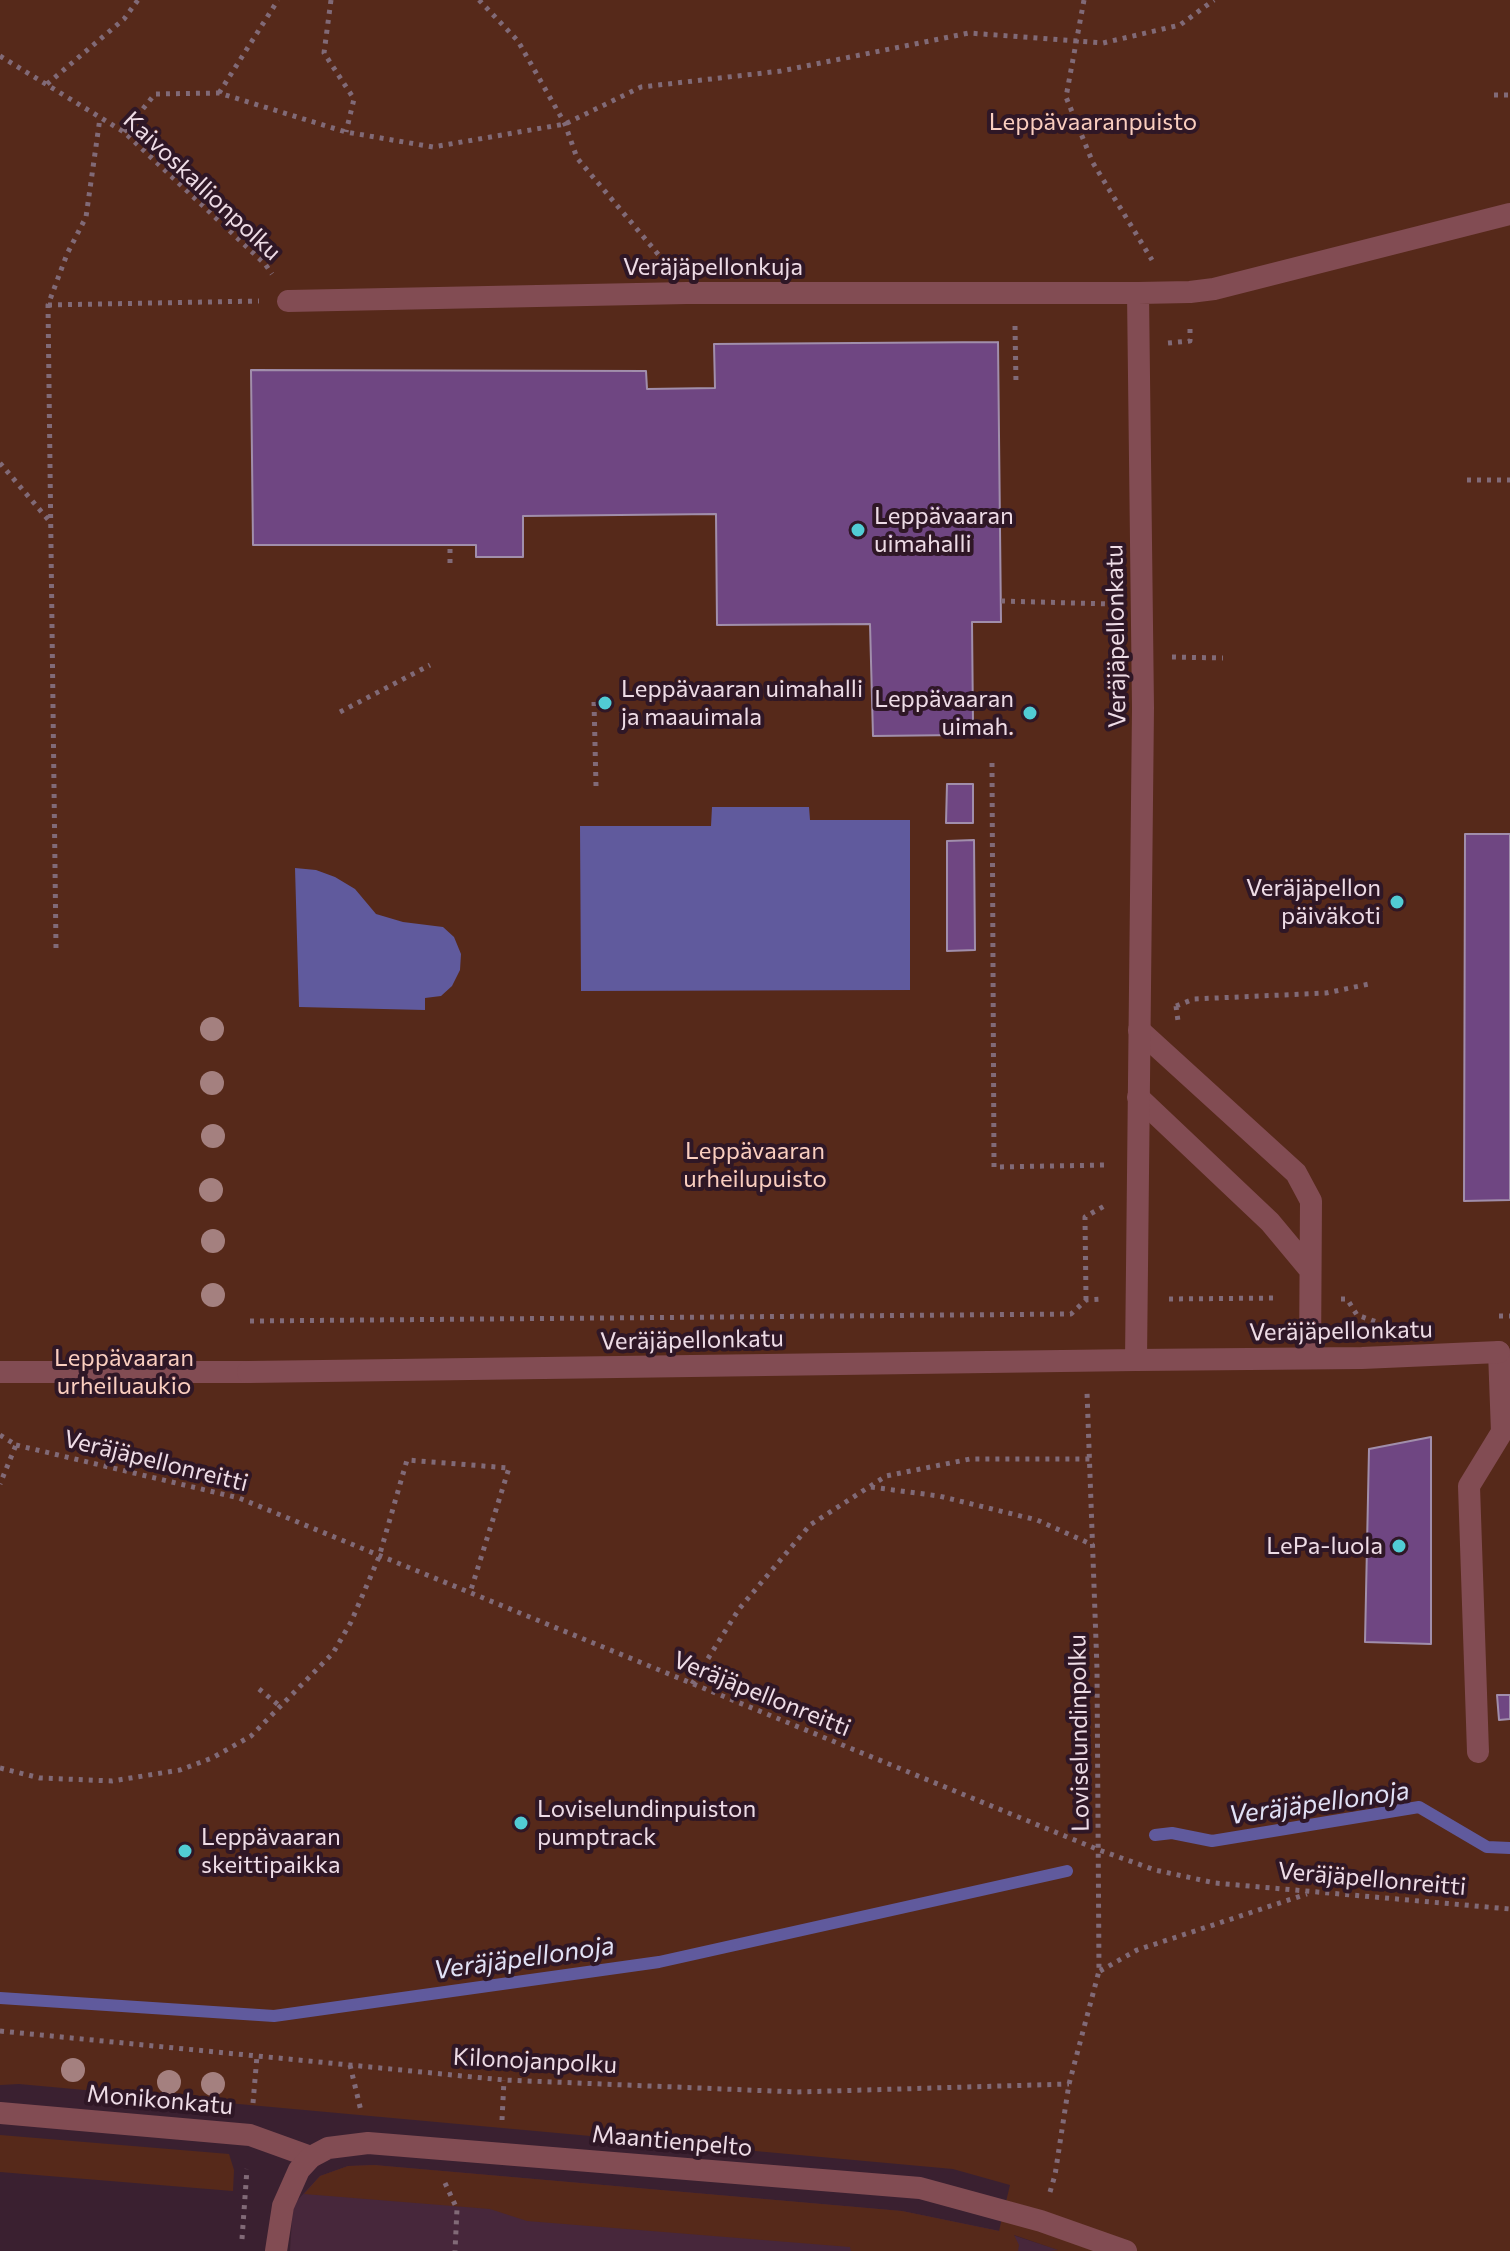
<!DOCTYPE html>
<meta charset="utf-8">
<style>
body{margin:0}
canvas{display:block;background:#3a2030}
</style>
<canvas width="1510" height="2251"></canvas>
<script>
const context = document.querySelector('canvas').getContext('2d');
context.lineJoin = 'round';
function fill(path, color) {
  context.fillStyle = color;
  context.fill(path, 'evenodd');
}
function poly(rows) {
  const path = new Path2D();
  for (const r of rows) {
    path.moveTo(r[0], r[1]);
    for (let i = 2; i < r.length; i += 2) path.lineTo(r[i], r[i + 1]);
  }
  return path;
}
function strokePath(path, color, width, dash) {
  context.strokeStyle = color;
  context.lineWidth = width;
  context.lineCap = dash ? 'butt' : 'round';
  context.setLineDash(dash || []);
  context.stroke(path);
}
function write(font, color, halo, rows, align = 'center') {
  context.font = font + ' Commissioner,sans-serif';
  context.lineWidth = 8;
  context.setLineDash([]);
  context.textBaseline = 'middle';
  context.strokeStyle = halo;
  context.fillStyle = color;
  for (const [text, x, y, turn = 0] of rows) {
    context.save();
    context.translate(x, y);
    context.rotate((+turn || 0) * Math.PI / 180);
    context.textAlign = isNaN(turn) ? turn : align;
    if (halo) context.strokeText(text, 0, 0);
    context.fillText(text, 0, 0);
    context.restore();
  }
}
const built = poly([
 [374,2165,902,2211,1000,2231,1062,2251,290,2251,293,2205,320,2176,348,2166]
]);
const green = poly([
 [0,0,1510,0,1510,2251,1050,2251,1058,2250,1014,2235,1019,2245,1018,2251,851,2251,850,2247,527,2221,490,2209,304,2194,320,2176,348,2166,374,2165,902,2211,999,2231,1010,2185,953,2169,19,2084,0,2085],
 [0,2135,229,2154,234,2170,233,2191,0,2172]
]);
const water = poly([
 [712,807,809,807,810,820,910,820,910,990,581,991,580,826,711,826],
 [295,868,316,870,335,877,355,889,376,914,403,922,443,927,454,937,461,954,460,970,452,986,441,996,425,998,425,1010,299,1007]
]);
const stream = poly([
 [1155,1835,1172,1833,1212,1841,1419,1807,1487,1847,1510,1848],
 [0,1998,274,2016,659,1962,1067,1871]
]);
const building = poly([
 [998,342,1001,622,972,622,973,724,961,724,961,735,873,736,870,624,717,625,716,514,523,516,523,557,476,557,476,545,253,545,251,370,646,371,647,389,715,388,714,344,998,342],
 [947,784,973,784,973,823,946,823,947,784],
 [1465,834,1510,834,1510,1200,1464,1201,1465,834],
 [974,840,975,950,947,951,947,841,974,840],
 [1431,1437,1431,1644,1365,1642,1369,1449,1431,1437],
 [1497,1695,1510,1695,1510,1719,1499,1720,1497,1695]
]);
const path = poly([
 [331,0,324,53,354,99,346,132],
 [479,0,518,41,565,124,577,158,663,260],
 [1084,0,1066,97,1093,163,1152,260],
 [0,56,124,132,265,264,272,274],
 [47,84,124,19,138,0],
 [219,93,278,0],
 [1494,95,1510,95],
 [124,132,155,94,219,93,346,132,433,147,565,124,641,87,781,71,969,33,1103,43,1180,25,1214,0],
 [48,305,259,301],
 [1015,326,1016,384],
 [1168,343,1190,341,1190,325],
 [0,463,51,523],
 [1467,480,1510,480],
 [450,563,450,545],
 [1001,601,1111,604],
 [1172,657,1223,658],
 [594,702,596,786],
 [340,712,430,665],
 [992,763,994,1167,1105,1165],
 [56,948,48,305,67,254,86,217,100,118],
 [1176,1006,1178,1021],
 [1176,1006,1194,999,1326,993,1369,984],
 [1169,1299,1279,1298],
 [1341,1299,1347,1299,1357,1315,1377,1322],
 [1086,1300,1085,1217,1106,1205],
 [1499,1316,1510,1316],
 [250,1321,1071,1314,1086,1300,1103,1299],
 [0,1435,16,1445,0,1484],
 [16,1445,239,1498,1099,1850,1155,1870,1215,1883,1510,1909],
 [871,1487,939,1496,1037,1520,1093,1545],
 [692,1684,739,1609,810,1525,886,1476,970,1459,1090,1459],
 [259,1689,281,1707],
 [0,1768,40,1778,112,1781,180,1770,212,1758,251,1736,333,1653,351,1622,379,1557,407,1460,509,1468,470,1593],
 [1100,1971,1137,1950,1307,1894],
 [0,2031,504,2080,797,2092,1069,2084],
 [350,2065,361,2111],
 [253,2103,257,2056],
 [502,2120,504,2080],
 [445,2183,457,2209,455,2251],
 [1050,2192,1055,2175,1069,2084,1099,1971,1097,1669,1087,1392],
 [242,2239,247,2169]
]);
const service = poly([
 [1139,1030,1296,1173,1311,1201,1310,1358],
 [1138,1097,1270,1222,1310,1270],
 [0,1372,248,1372],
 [1478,1752,1469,1486,1502,1432,1499,1352],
 [0,2113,250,2135,311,2157]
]);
const minor = poly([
 [288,301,687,293,1138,293],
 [1136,1360,1362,1358,1499,1352],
 [248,1372,1136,1360,1143,708,1138,293,1190,292,1214,289,1510,214],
 [276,2251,283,2206,299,2170,311,2157,328,2148,368,2143,920,2188,1041,2221,1126,2251]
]);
const trees = [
 [212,1029],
 [212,1083],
 [213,1136],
 [211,1190],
 [213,1241],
 [213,1295],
 [73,2070],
 [169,2082],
 [213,2084]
];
const markers = [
 [858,530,8,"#51ccd4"],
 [605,703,8,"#51ccd4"],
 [1030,713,8,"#51ccd4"],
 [1397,902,8,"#51ccd4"],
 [1399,1546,8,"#51ccd4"],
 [521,1823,8,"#51ccd4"],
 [185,1851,8,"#51ccd4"]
];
const parkNames = [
 ["Leppävaaranpuisto",1093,122],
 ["Leppävaaran",755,1151],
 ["urheilupuisto",755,1179],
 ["Leppävaaran",124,1358],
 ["urheiluaukio",124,1386]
];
const streetNames = [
 ["Kaivoskallionpolku",202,186,43],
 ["Veräjäpellonkuja",713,267],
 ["Veräjäpellonkatu",1116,636,-91],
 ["Veräjäpellonkatu",1341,1331,-1],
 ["Veräjäpellonkatu",692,1340,-1],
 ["Veräjäpellonreitti",156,1461,14],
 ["Veräjäpellonreitti",762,1694,22],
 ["Loviselundinpolku",1079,1733,-91],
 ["Veräjäpellonreitti",1372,1879,5],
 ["Kilonojanpolku",535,2061,3],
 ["Monikonkatu",160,2100,5],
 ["Maantienpelto",672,2141,5]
];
const poiNames = [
 ["Leppävaaran",874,516],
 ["uimahalli",874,544],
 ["Leppävaaran uimahalli",621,689],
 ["ja maauimala",621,717],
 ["Leppävaaran",1014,699,"right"],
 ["uimah.",1014,727,"right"],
 ["Veräjäpellon",1381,888,"right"],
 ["päiväkoti",1381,916,"right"],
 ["LePa-luola",1383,1546,"right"],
 ["Loviselundinpuiston",537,1809],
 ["pumptrack",537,1837],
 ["Leppävaaran",201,1837],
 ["skeittipaikka",201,1865]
];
const waterNames = [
 ["Veräjäpellonoja",1319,1803,-8],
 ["Veräjäpellonoja",524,1958,-8]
];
fill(built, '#47273b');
fill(green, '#56291a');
fill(water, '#605a9d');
strokePath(stream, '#605a9d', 12);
fill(building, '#6f4682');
strokePath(building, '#a18eab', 2);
strokePath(path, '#816a77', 5, [4, 6]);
strokePath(service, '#824c53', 22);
strokePath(minor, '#824c53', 22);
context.fillStyle = '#a4807f';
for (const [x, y] of trees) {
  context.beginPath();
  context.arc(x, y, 12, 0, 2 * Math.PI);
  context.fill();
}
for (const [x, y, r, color] of markers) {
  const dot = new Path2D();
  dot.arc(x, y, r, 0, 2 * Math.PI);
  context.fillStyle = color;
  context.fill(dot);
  strokePath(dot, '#2f1726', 3);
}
write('24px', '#facebf', '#2f1726', parkNames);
write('24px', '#eedce6', '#2f1726', streetNames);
write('24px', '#eedce6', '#2f1726', poiNames, 'left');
write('italic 26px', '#e1e1f5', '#2f1726', waterNames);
</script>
